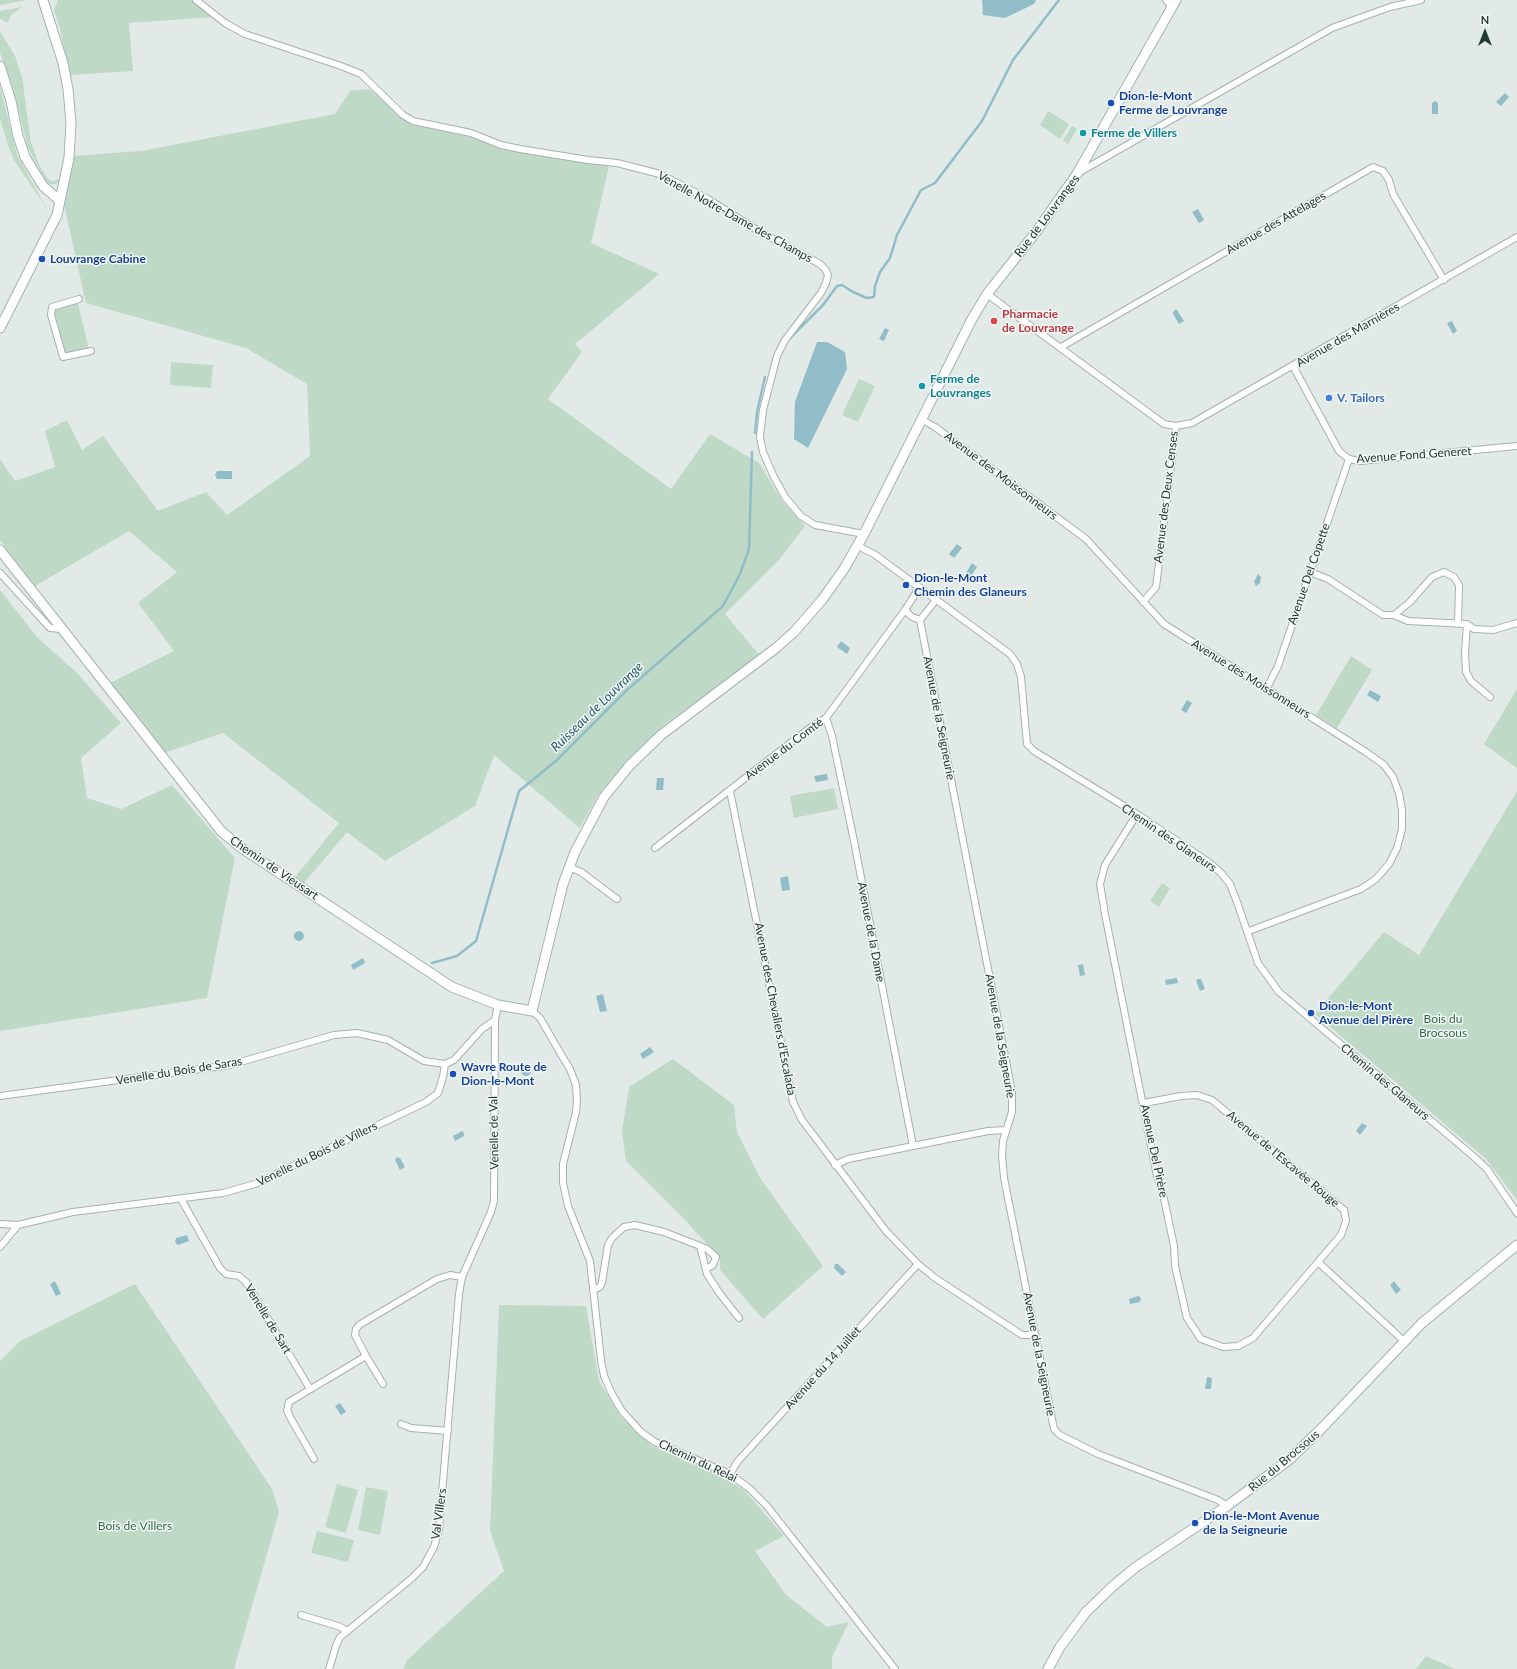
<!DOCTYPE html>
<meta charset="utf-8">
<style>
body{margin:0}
#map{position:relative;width:1517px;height:1669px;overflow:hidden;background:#e2eae7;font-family:Lato,sans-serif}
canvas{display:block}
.north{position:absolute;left:1465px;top:12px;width:40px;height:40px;-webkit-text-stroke:3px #f2f7f5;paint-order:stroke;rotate:0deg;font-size:11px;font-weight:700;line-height:16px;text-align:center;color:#243934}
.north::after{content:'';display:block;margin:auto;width:14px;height:18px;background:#243934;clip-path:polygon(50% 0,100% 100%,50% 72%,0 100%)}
</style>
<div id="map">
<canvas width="1517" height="1669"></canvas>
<div class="north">N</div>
</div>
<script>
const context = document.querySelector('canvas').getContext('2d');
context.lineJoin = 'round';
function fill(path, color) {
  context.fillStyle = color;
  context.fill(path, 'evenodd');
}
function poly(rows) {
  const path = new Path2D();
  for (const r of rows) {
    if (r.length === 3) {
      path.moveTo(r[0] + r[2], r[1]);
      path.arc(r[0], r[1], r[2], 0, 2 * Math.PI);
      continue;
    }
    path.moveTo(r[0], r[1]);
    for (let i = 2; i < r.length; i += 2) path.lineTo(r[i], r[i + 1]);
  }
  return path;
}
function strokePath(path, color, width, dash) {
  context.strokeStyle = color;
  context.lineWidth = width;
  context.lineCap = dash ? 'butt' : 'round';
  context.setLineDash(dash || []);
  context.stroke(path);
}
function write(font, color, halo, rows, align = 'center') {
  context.font = font + ' Lato,sans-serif';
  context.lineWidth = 3;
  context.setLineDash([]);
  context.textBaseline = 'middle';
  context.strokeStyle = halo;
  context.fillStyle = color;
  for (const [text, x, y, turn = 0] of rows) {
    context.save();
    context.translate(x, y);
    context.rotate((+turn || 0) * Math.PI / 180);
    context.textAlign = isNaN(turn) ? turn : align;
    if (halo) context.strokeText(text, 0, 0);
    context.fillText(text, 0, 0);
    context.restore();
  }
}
const green = poly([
 [0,0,28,0,0,5],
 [58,0,192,0,212,17,129,23,133,71,70,75,60,29,54,10],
 [22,7,11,15,7,23,0,18,0,11],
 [0,31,15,56,22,77,31,142,39,165,48,179,53,182,62,177,56,184,49,184,43,178,44,177,28,148,13,87,0,53],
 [0,86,17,155,47,209,14,160,9,148,0,119],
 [369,89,408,120,426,127,582,162,609,166,591,243,659,274,575,344,582,352,548,399,671,489,710,434,759,463,782,501,805,526,779,560,725,614,761,657,666,723,623,765,598,795,580,828,494,755,475,806,385,861,347,832,304,883,295,877,339,823,223,733,164,753,108,684,174,651,138,603,177,572,129,531,35,586,0,540,0,459,15,481,55,467,45,431,67,420,82,450,103,436,158,511,206,492,227,515,310,456,307,384,246,348,86,303,64,205,72,156,141,151,335,114,350,91],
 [1048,111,1069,124,1060,139,1040,125],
 [1072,126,1077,129,1068,144,1063,140],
 [76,302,78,303,88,346,85,350,68,355,64,353,54,310,56,308],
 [171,362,213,365,211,388,170,385],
 [859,379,875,386,858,422,842,415],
 [0,590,37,637,77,673,121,723,81,758,87,798,121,809,172,785,235,858,207,998,0,1031],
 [1351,656,1372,670,1337,728,1316,715],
 [1517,689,1517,768,1484,744],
 [834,788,838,809,794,818,790,796],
 [1517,791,1517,1200,1486,1159,1315,1014,1384,932,1419,955],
 [1162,883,1170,888,1159,907,1150,901],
 [673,1059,734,1105,737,1132,760,1178,823,1266,763,1319,720,1270,720,1258,683,1218,626,1161,622,1132,629,1087],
 [135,1284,272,1489,279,1512,234,1669,0,1669,0,1361,20,1341],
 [499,1305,586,1306,599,1381,620,1416,652,1446,718,1473,745,1491,784,1536,755,1551,786,1595,827,1627,849,1622,832,1657,832,1669,403,1669,408,1659,504,1571,490,1531],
 [337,1484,358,1490,346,1533,325,1527],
 [366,1487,388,1491,380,1535,358,1530],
 [317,1531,354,1540,348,1562,311,1553],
 [1426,1656,1455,1669,1416,1669]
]);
const water = poly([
 [982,0,1036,0,1034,4,1005,18,983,15],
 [1505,93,1509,97,1501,106,1496,102],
 [1435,101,1438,103,1438,114,1432,114,1432,103],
 [1198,209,1204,220,1199,223,1192,212],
 [1176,309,1184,321,1179,324,1173,314,1173,312],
 [1452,321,1457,331,1453,334,1447,323],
 [885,328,889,330,884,341,879,339],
 [817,342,827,342,845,352,847,369,808,448,794,439,795,402],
 [217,471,232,471,232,479,217,479,215,475],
 [957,544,962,548,954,558,949,554],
 [972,563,977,567,971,576,968,576,966,573],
 [1258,574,1261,577,1260,583,1256,586,1254,582],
 [841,641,850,648,847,654,837,647],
 [1370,690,1381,696,1378,702,1367,695],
 [1187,700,1192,703,1186,713,1181,710],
 [827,774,828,780,816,782,814,776],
 [657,778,664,778,663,790,656,790],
 [788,876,790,890,782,891,780,878],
 [299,936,5],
 [363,958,365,963,353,970,351,965],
 [1083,964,1085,975,1080,976,1078,965],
 [1177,978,1178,983,1166,985,1165,980],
 [1198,979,1201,979,1205,989,1200,991,1196,981],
 [603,994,607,1011,600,1012,596,996],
 [650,1047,654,1052,643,1059,640,1054],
 [526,1071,5],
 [1362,1123,1367,1126,1360,1135,1356,1131],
 [462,1131,464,1133,464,1136,455,1141,453,1136],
 [397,1157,400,1158,405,1167,400,1170,395,1160],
 [187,1235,189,1241,178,1245,175,1242,176,1238],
 [835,1264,838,1264,846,1272,842,1276,834,1268],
 [55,1281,61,1294,56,1296,50,1284],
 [1394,1281,1401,1290,1396,1294,1390,1285],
 [1138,1296,1141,1298,1140,1302,1130,1304,1129,1299],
 [1207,1377,1212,1378,1211,1389,1205,1389],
 [340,1403,346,1412,341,1415,335,1406]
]);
const stream = poly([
 [790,338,823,305,837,286,842,285,853,292,867,298,874,297,875,286,880,272,890,258,897,235,921,190,935,183,982,121,1013,60,1059,0],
 [755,433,757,412,765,377],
 [432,963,457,956,476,941,519,791,557,760,627,690,723,606,740,574,749,549,752,452]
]);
const street = poly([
 [196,0,225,23,245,34,341,66,361,74,403,115,413,121,471,133,501,145,520,149,588,160,617,163,660,174,708,199,757,230,820,264,825,269,828,275,826,283,821,293,785,340,777,356,763,410,760,437,763,452,773,475,785,497,801,516,815,525,864,534],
 [1166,0,1172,7],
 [1078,173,1332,28,1390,7,1421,0],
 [987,294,1164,424,1176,426,1192,423,1517,237],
 [79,299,52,307,51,315,63,357,91,351],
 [1061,347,1373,167,1383,171,1389,180,1393,194,1444,280],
 [1293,366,1339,451,1349,459,1360,461,1517,446],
 [921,419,935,427,1086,539,1164,624,1366,752,1384,765,1393,777,1399,793,1402,810,1402,829,1397,848,1389,864,1376,879,1361,889,1249,931],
 [858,546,874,554,1010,654,1017,664,1021,677,1027,744,1034,751,1137,814,1210,863,1221,873,1230,884,1237,902,1258,963,1279,992,1473,1156,1487,1169,1517,1213],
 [1310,572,1328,579,1383,615,1394,615,1408,621,1467,624,1474,629,1493,630,1517,623],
 [0,573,50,628,61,629],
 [936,600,920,620,1012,1092,1012,1112,1003,1141,1002,1155,1004,1178,1054,1429,1060,1435,1098,1454,1218,1500,1227,1506],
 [1143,602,1156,587,1176,426],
 [905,610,912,617,920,620],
 [1394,615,1410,602,1432,577,1444,572,1454,577,1459,585,1458,624],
 [1467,624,1465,653,1466,672,1471,681,1490,697],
 [1267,688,1278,666,1349,459],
 [826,718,832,736,854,841,913,1146],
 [730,791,787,1072,793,1102,802,1120,886,1231,918,1264,935,1278,1022,1335,1035,1335],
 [1137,814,1105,865,1100,884,1105,914,1157,1176,1163,1194,1174,1246,1175,1266,1187,1318,1201,1339,1223,1347,1238,1346,1253,1338,1341,1235,1346,1221,1344,1210,1212,1100,1197,1095,1181,1096,1144,1103],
 [655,848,811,727,826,718,905,610,919,588],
 [569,867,581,872,617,899],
 [532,1011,540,1018,562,1056,570,1069,576,1085,577,1100,576,1112,563,1164,563,1183,568,1206,590,1261,601,1360,604,1376,612,1394,622,1411,641,1432,655,1442,730,1474,750,1489,767,1506,895,1669],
 [445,1064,454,1060,482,1029,495,1020],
 [0,1096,230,1065,334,1035,357,1033,388,1040,424,1061,445,1064],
 [835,1165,848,1159,988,1131,1006,1130],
 [181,1199,220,1268,226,1274,239,1276,246,1282,310,1389],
 [0,1224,18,1225,73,1212,223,1193,255,1184,426,1102,438,1093,443,1077,445,1064],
 [700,1246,707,1249,716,1257,713,1265,706,1269],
 [0,1247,18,1225],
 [1319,1263,1404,1341],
 [593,1290,600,1287,602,1282,608,1245,612,1238,624,1227,635,1225,664,1232,700,1246,707,1274,720,1294,739,1318],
 [366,1356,383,1384],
 [401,1424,411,1428,448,1431],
 [314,1459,290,1417,287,1410,289,1402,366,1356,355,1335,356,1329,359,1325,437,1279,450,1275,462,1277],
 [730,1474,738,1461,918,1264],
 [301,1615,338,1626,348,1631],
 [329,1669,336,1646,340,1637,411,1579,423,1567,434,1547,439,1529,459,1294,462,1277,491,1212,494,1201,495,1020,498,1005]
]);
const secondary = poly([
 [0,66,11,101,18,136,25,157,43,186,60,201],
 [0,328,57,215,69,158,71,123,68,89,63,63,43,0],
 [0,550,221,831,240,847,452,987,498,1005,532,1011,563,884,575,852,604,797,630,765,661,735,776,648,794,632,822,600,844,569,864,534,972,319,987,294,1036,232,1077,174,1176,0],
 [1048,1669,1060,1647,1086,1612,1114,1585,1136,1567,1227,1506,1289,1460,1323,1427,1422,1323,1517,1245]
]);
const markers = [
 [1111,103,4,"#1a4fb4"],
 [1083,133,4,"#0f9aa8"],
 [42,259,4,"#1a4fb4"],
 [994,321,4,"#e0444e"],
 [922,386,4,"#0f9aa8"],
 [1329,398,4,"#3f7fe0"],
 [906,585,4,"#1a4fb4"],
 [1311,1013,4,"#1a4fb4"],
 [453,1074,4,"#1a4fb4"],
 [1195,1523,4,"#1a4fb4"]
];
const transitNames = [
 ["Dion-le-Mont",1119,96],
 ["Ferme de Louvrange",1119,110],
 ["Louvrange Cabine",50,259],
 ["Dion-le-Mont",914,578],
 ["Chemin des Glaneurs",914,592],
 ["Dion-le-Mont",1319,1006],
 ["Avenue del Pirère",1319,1020],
 ["Wavre Route de",461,1067],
 ["Dion-le-Mont",461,1081],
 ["Dion-le-Mont Avenue",1203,1516],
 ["de la Seigneurie",1203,1530]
];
const cultureNames = [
 ["Ferme de Villers",1091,133],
 ["Ferme de",930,379],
 ["Louvranges",930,393]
];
const streetNames = [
 ["Rue de Louvranges",1047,216,-53],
 ["Venelle Notre-Dame des Champs",735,217,29],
 ["Avenue des Attelages",1276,223,-30],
 ["Avenue des Marnières",1348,335,-30],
 ["Avenue Fond Generet",1414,455,-4],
 ["Avenue des Moissonneurs",1001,476,37],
 ["Avenue des Deux Censes",1166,497,-83],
 ["Avenue Del Copette",1309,574,-71],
 ["Avenue des Moissonneurs",1251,679,32],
 ["Avenue de la Seigneurie",939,718,79],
 ["Avenue du Comté",784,749,-37],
 ["Chemin des Glaneurs",1169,838,34],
 ["Chemin de Vieusart",274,868,34],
 ["Avenue de la Dame",871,932,79],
 ["Avenue des Chevaliers d'Escalada",775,1009,79],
 ["Avenue de la Seigneurie",1000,1036,80],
 ["Venelle du Bois de Saras",179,1071,-9],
 ["Chemin des Glaneurs",1385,1082,40],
 ["Venelle de Val",494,1133,-91],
 ["Avenue Del Pirère",1154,1151,78],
 ["Venelle du Bois de Villers",317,1154,-26],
 ["Avenue de l'Escavée Rouge",1283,1159,40],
 ["Venelle de Sart",268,1319,59],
 ["Avenue de la Seigneurie",1039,1354,79],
 ["Avenue du 14 Juillet",823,1368,-48],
 ["Chemin du Relai",698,1461,25],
 ["Rue du Brocsous",1284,1461,-40],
 ["Val Villers",439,1514,-82]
];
const healthNames = [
 ["Pharmacie",1002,314],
 ["de Louvrange",1002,328]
];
const shopNames = [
 ["V. Tailors",1337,398]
];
const parkNames = [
 ["Bois du",1443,1019],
 ["Brocsous",1443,1033],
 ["Bois de Villers",135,1526]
];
const waterNames = [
 ["Ruisseau de Louvrange",597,707,-44]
];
fill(green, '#bed9c6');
fill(water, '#91bdc8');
strokePath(stream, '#91bdc8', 2.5);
strokePath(street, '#a5b1ae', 8);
strokePath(secondary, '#a2b4af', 11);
strokePath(street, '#fff', 6);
strokePath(secondary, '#fff', 9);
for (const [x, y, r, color] of markers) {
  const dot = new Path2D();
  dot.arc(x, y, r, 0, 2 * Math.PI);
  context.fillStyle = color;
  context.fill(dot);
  strokePath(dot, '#f2f7f5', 1.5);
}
write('bold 12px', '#164399', '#f2f7f5', transitNames, 'left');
write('bold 12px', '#0d838f', '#f2f7f5', cultureNames, 'left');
write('12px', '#243934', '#f2f7f5', streetNames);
write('bold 12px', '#be3a42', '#f2f7f5', healthNames, 'left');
write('bold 12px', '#366cbe', '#f2f7f5', shopNames, 'left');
write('12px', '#346a4c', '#f2f7f5', parkNames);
write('italic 13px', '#265e6d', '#f2f7f5', waterNames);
</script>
